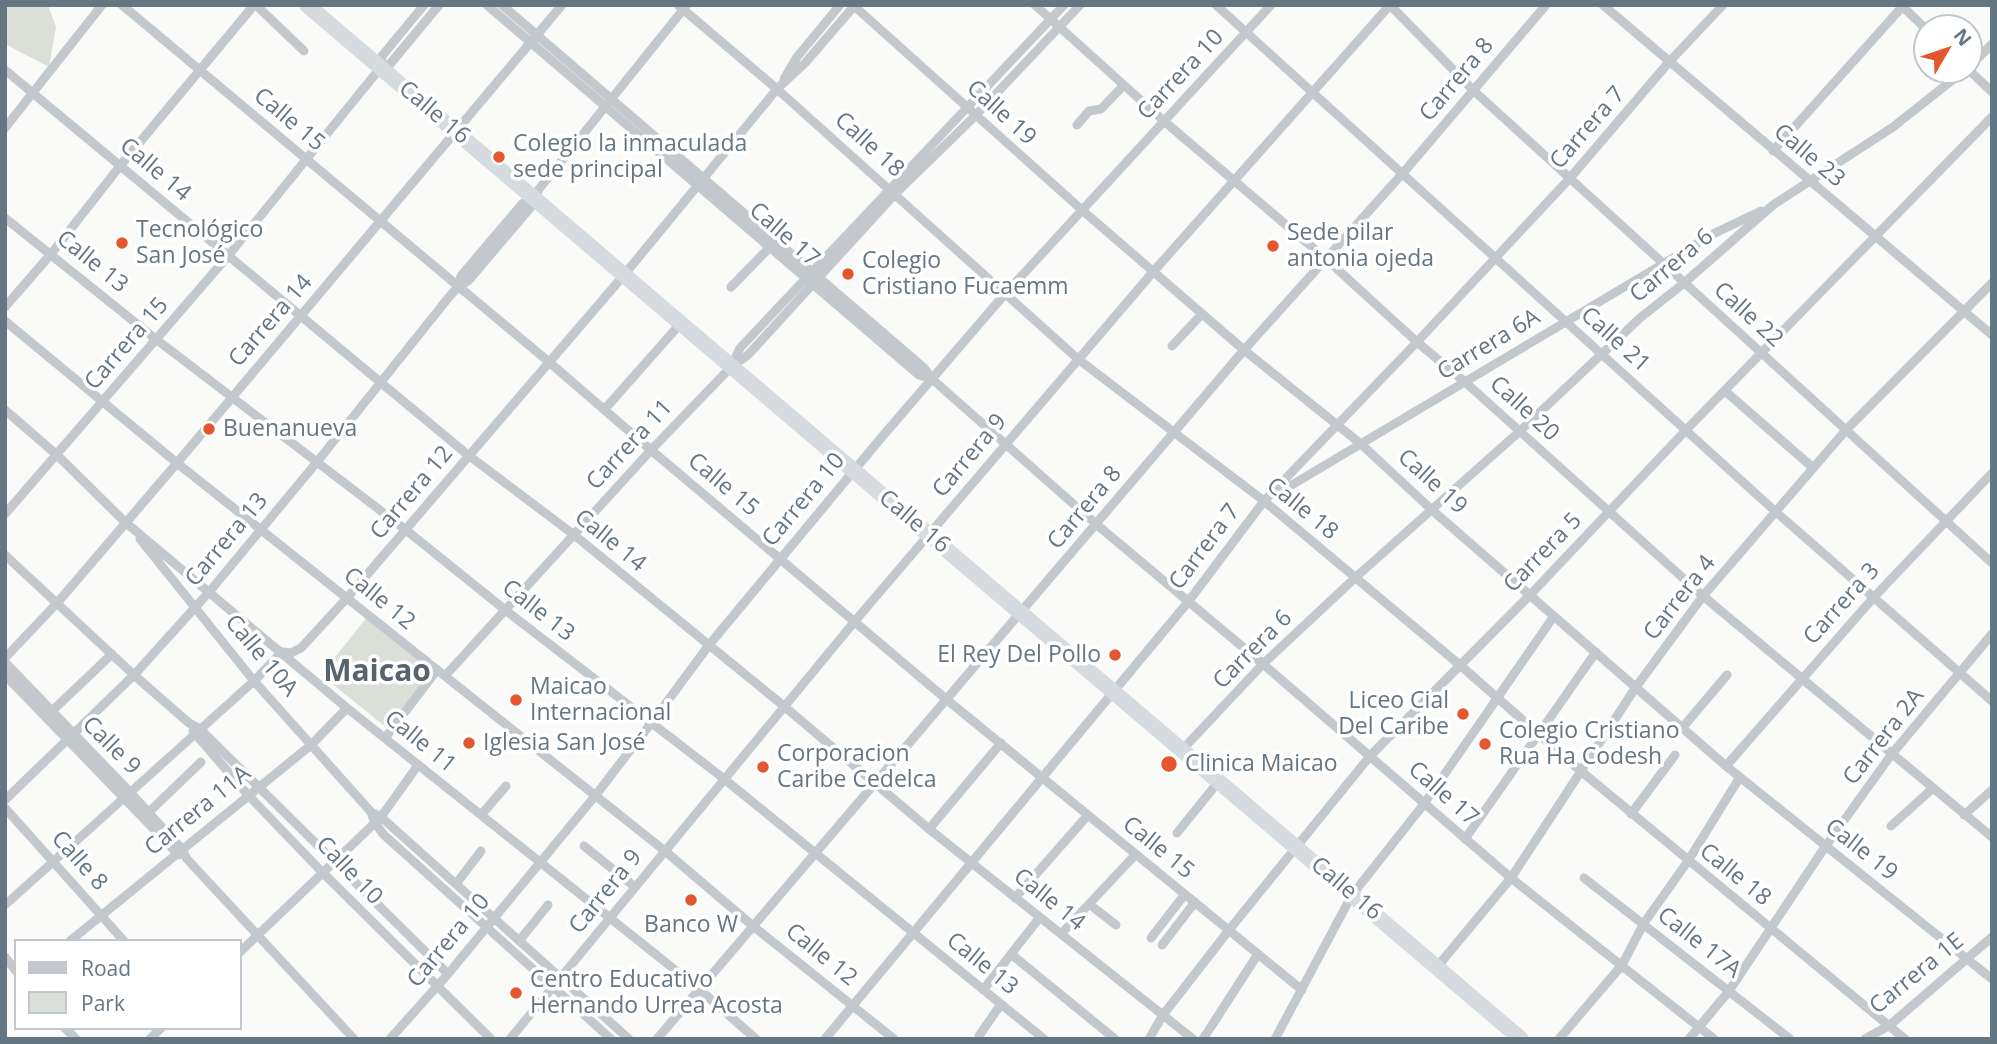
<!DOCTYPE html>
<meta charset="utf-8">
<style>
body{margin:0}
#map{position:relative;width:1997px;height:1044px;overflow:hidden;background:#fafaf8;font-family:"Open Sans",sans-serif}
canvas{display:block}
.frame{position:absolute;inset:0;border:7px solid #657683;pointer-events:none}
.legend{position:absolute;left:14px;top:939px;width:228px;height:91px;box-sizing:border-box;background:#fff;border:2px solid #c1c8cd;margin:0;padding:9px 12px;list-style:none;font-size:21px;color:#657683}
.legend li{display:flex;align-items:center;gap:14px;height:35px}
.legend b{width:35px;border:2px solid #c1c8cd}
.north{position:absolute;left:1913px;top:14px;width:70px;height:70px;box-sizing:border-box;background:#fff;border:2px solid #c1c8cd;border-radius:50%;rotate:51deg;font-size:19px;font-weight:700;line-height:28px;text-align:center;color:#657683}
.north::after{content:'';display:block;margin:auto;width:24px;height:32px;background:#e4572e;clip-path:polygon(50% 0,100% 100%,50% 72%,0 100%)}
</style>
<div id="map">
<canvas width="1997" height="1044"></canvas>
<div class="frame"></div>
<ul class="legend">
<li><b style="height:9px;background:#c3c8cc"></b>Road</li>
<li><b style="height:19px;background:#dadfd7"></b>Park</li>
</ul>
<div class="north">N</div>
</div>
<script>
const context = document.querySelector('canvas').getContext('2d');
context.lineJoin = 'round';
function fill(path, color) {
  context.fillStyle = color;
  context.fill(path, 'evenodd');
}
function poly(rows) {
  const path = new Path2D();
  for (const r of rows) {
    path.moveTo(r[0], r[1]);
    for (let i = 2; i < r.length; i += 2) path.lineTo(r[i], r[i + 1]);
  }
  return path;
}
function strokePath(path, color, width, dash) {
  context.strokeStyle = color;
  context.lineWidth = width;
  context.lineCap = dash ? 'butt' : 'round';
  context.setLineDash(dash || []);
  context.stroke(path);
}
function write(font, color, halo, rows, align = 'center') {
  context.font = font + ' "Open Sans",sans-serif';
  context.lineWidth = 7;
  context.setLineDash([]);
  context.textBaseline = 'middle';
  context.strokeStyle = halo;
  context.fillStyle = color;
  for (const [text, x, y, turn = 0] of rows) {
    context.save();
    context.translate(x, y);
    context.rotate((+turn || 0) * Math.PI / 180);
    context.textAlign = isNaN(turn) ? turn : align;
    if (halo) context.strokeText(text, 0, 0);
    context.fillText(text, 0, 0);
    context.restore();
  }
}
const green = poly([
 [5,5,48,5,56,27,49,67,5,44],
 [367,617,433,670,387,728,321,675]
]);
const minor = poly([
 [122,5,549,362,651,450,946,699,1302,990],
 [256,5,304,51],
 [487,5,919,375,932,379],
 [502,5,924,368,932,379,1096,524,1263,664,1511,878,1714,1039],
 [678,5,777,89,1078,359,1264,501,1461,666,1582,772,1905,1039],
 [853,5,1082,210,1244,350,1361,444,1432,510,1726,766,1992,979],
 [1035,5,1165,122,1325,258,1417,342,1465,382,1703,596,1992,837],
 [1216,5,1776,512,1992,701],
 [1603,5,1992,335],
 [1901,5,1927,30],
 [381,67,382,56,424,5],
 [1969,67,1992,44],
 [5,70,468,455,573,534,785,707,929,829,1193,1039],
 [1969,70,1992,92],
 [784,79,797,57,840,5],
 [1077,125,1089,111,1101,109,1124,85],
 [5,128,102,5],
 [1773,151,1902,7],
 [5,218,157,340,406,530,504,609,723,778,1044,1039],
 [458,287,461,276,523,203,533,197],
 [731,287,770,247],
 [5,307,51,254,120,166,254,5],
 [5,321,177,463,665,851,753,926,894,1039],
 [1172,346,1202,314],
 [732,365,740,348,1064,5],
 [1725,391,1812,467],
 [5,410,57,455,125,522,347,708,699,989,756,1039],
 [604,410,681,323],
 [1275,495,1715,233,1761,211],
 [5,514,228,256,381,67,390,64,439,5],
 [140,539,254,681,371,812,381,817,629,1039],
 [5,555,134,675,189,723,200,729,448,974],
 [5,658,58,602,177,463,562,5],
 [5,662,129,791,181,848,187,859,354,1039],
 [5,675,179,855],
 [445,676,651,450,732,366,748,355,895,194,975,116,1080,5],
 [51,712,112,654],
 [1683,727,1727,675],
 [193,731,248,795,323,873,491,1039],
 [385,738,437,670],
 [1182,750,1263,664,1356,577,1520,431,1640,318,1684,283,1773,205,1893,127,1965,70],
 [1726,766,1874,597,1992,473],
 [5,800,134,675,210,591,317,462,449,297,458,287,468,281,530,208,539,189,686,6],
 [5,808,124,941],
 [149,812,201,762],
 [371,812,375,823,384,835,611,1039],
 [1631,814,1675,755],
 [481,815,506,786],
 [1964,815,1992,790],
 [1891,826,1932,789],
 [929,829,1001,743],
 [1177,833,1219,781],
 [1465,839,1596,652],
 [584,846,635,887],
 [1584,878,1790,1039],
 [456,884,481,851],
 [1015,898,1088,815],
 [1089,904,1116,925],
 [5,905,254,681,282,652,291,653,301,648,347,598,624,275,777,89,805,63,855,5],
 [1061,934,1136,854],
 [1151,938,1185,894],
 [70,941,311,745,347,708],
 [519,941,548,905],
 [1162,945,1195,902],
 [240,952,381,817,418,765],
 [1011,954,1115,1039],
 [5,957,16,971],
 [1437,967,1511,878,1636,687,1703,596,1846,430,1992,283],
 [983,990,1040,917],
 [65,1028,76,1039],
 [979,1036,1001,1004],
 [150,1039,161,1028],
 [390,1039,448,974,595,796,652,722,709,645,881,438,1004,295,1271,5],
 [510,1039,855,621,1153,272,1390,5,1473,90,1992,563],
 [657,1039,1244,350,1403,173,1546,5],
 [825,1039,1188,602,1264,501,1417,342,1570,178,1669,62,1723,5],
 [1149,1039,1163,1015,1229,930,1370,756,1530,595,1687,429,1992,117],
 [1203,1039,1258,954],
 [1275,1039,1352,895,1424,804,1554,616],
 [1559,1039,1622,965,1644,923,1688,861,1740,777],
 [1689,1039,1729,991,1825,847,1891,755,1992,634],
 [1865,1039,1890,1025,1992,937]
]);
const trunk = poly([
 [307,5,1521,1039]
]);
const markers = [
 [499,157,7,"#e4572e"],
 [122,243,7,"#e4572e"],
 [1273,246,7,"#e4572e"],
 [848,274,7,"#e4572e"],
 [209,429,7,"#e4572e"],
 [1115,655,7,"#e4572e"],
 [516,700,7,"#e4572e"],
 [1463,714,7,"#e4572e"],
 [469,743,7,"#e4572e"],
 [1485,744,7,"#e4572e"],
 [1169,764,9,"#e4572e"],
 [763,767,7,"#e4572e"],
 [691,900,7,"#e4572e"],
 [516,993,7,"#e4572e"]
];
const streetNames = [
 ["Carrera 10",1181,75,-47],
 ["Carrera 8",1457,80,-50],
 ["Calle 16",434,113,40],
 ["Calle 19",1001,113,42],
 ["Calle 15",289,120,40],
 ["Carrera 7",1588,128,-49],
 ["Calle 18",869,145,42],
 ["Calle 23",1809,156,40],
 ["Calle 14",155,170,40],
 ["Calle 17",784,235,41],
 ["Calle 13",92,262,39],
 ["Carrera 6",1672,266,-40],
 ["Calle 22",1748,315,42],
 ["Carrera 14",271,321,-49],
 ["Calle 21",1615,340,42],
 ["Carrera 15",127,344,-49],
 ["Carrera 6A",1489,345,-31],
 ["Calle 20",1524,409,42],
 ["Carrera 11",630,445,-47],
 ["Carrera 9",970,456,-50],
 ["Calle 19",1432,482,42],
 ["Calle 15",723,485,40],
 ["Carrera 12",412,493,-50],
 ["Carrera 10",804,500,-50],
 ["Carrera 8",1085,508,-50],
 ["Calle 18",1302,509,39],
 ["Calle 16",914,522,40],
 ["Carrera 13",227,540,-50],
 ["Calle 14",610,541,39],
 ["Carrera 7",1205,547,-53],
 ["Carrera 5",1543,553,-46],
 ["Carrera 4",1680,598,-52],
 ["Calle 12",379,599,39],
 ["Carrera 3",1842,604,-48],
 ["Calle 13",538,611,38],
 ["Carrera 6",1253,650,-45],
 ["Calle 10A",261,656,50],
 ["Carrera 2A",1884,737,-52],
 ["Calle 11",420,742,39],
 ["Calle 9",111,746,45],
 ["Calle 17",1443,794,41],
 ["Carrera 11A",198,811,-39],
 ["Calle 15",1158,848,39],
 ["Calle 19",1861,850,38],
 ["Calle 8",79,861,48],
 ["Calle 10",349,871,46],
 ["Calle 18",1735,875,39],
 ["Calle 16",1346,889,40],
 ["Carrera 9",606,892,-51],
 ["Calle 14",1049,900,39],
 ["Carrera 10",449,941,-50],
 ["Calle 17A",1699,943,38],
 ["Calle 12",821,955,39],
 ["Calle 13",982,964,39],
 ["Carrera 1E",1917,974,-39]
];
const poiNames = [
 ["Colegio la inmaculada",513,144],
 ["sede principal",513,170],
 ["Tecnológico",136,230],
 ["San José",136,256],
 ["Sede pilar",1287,233],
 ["antonia ojeda",1287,259],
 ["Colegio",862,261],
 ["Cristiano Fucaemm",862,287],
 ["Buenanueva",223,429],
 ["El Rey Del Pollo",1101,655,"right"],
 ["Maicao",530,687],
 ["Internacional",530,713],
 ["Liceo Cial",1449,701,"right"],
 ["Del Caribe",1449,727,"right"],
 ["Colegio Cristiano",1499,731],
 ["Rua Ha Codesh",1499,757],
 ["Iglesia San José",483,743],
 ["Corporacion",777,754],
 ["Caribe Cedelca",777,780],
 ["Clinica Maicao",1185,764],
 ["Banco W",691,925,"center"],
 ["Centro Educativo",530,980],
 ["Hernando Urrea Acosta",530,1006]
];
const districtNames = [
 ["Maicao",377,672]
];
fill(green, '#dadfd7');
strokePath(minor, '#c3c8cc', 9);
strokePath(trunk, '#d6dbdf', 16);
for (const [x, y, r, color] of markers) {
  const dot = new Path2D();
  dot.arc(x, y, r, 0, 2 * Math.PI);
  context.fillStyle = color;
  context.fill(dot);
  strokePath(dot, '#fff', 2.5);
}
write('23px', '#657683', '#fff', streetNames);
write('23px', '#657683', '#fff', poiNames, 'left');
write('bold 30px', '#57646e', '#fff', districtNames);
</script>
